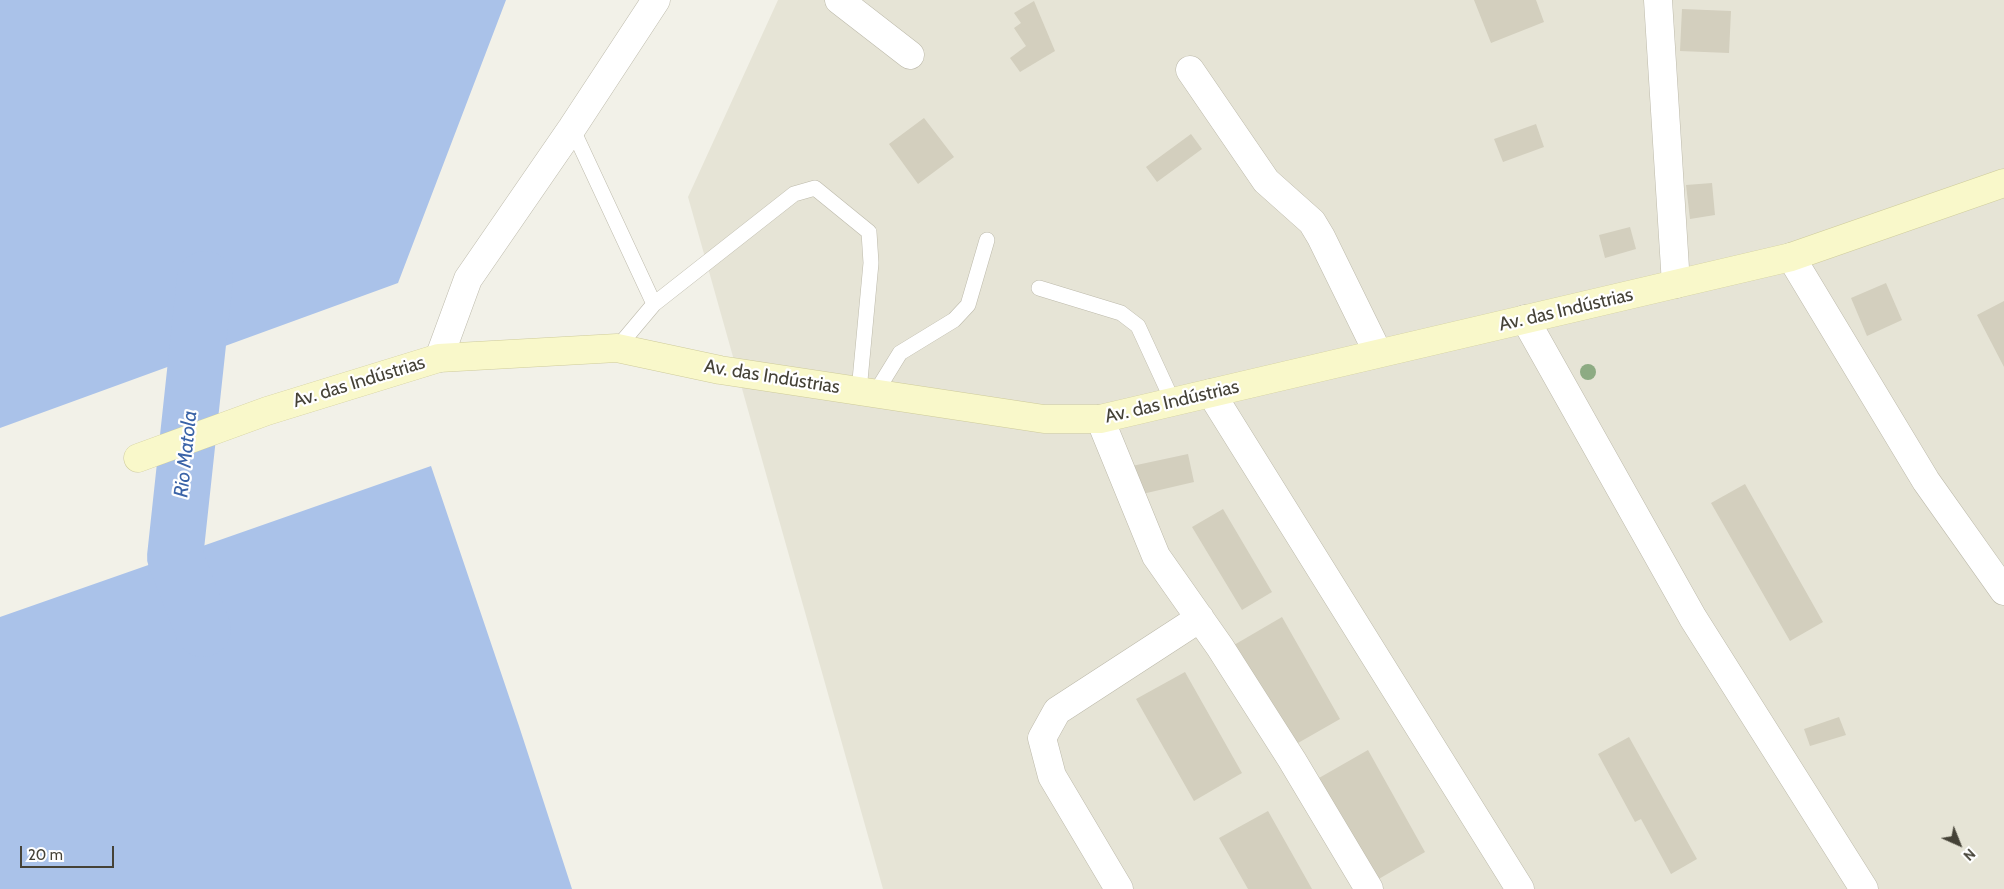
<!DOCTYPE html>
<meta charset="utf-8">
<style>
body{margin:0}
#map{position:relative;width:2004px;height:889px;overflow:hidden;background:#f2f1e8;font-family:Cabin,sans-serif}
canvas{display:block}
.north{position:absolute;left:1934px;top:819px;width:50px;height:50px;-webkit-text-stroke:4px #fff;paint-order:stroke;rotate:136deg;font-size:14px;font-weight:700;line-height:20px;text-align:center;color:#454237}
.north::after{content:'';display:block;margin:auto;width:18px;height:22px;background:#454237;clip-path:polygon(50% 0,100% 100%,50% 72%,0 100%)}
.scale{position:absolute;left:20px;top:846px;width:94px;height:22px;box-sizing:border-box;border:2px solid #454237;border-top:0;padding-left:6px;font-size:15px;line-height:18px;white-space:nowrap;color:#454237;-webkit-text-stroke:4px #fff;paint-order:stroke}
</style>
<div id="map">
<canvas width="2004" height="889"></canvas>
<div class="north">N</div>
<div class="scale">20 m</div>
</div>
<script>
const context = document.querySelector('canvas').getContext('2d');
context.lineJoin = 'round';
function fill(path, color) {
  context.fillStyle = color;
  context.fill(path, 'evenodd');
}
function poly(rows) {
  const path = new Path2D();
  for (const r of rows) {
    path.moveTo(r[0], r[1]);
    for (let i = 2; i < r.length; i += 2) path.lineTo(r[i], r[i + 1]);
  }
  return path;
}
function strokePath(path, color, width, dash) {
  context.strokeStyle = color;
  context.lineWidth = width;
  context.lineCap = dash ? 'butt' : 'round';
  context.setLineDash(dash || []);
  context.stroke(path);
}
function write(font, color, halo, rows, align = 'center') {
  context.font = font + ' Cabin,sans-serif';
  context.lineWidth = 4.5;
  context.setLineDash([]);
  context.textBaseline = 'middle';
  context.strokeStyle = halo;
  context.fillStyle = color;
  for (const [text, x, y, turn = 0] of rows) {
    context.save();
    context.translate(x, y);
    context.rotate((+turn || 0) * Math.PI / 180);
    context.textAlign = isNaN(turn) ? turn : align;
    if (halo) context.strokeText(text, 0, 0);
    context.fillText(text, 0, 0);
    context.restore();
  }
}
const residential = poly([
 [778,0,2004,0,2004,889,883,889,688,197]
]);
const water = poly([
 [0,0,506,0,398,283,0,428],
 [431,466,519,726,572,889,0,889,0,617]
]);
const river = poly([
 [203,629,175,557,205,279]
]);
const building = poly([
 [1474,0,1536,0,1544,22,1491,43],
 [1034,1,1055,51,1020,72,1010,58,1026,46,1014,28,1021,23,1014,13],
 [1682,9,1731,11,1729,53,1680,51],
 [924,118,954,157,918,184,889,144],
 [1536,124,1544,147,1503,162,1494,139],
 [1191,134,1202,149,1157,182,1146,167],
 [1712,183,1715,215,1690,219,1686,185],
 [1630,227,1636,249,1605,258,1599,235],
 [1886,283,1902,320,1867,336,1851,298],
 [2004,301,2004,367,1977,315],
 [1188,454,1194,482,1138,495,1132,466],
 [1745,484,1823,622,1790,641,1711,503],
 [1223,509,1272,592,1242,610,1192,527],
 [1282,617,1340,719,1291,747,1234,645],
 [1185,672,1242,773,1194,801,1136,699],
 [1839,717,1846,735,1810,746,1804,729],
 [1629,737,1697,859,1671,874,1641,819,1635,822,1598,754],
 [1368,750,1425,852,1377,880,1319,778],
 [1268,811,1312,889,1248,889,1219,838]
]);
const lane = poly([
 [572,128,654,304],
 [1039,288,1121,313,1138,326,1173,402],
 [617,348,654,304,794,194,815,188,869,232,871,263,859,391],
 [876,392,900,353,954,320,968,305,987,240]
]);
const street = poly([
 [839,0,910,55],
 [1658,0,1676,284],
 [1190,70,1266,181,1312,222,1321,237,1378,353],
 [1791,257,1926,481,2004,591],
 [1525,319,1693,618,1864,889],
 [439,358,468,279,572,128,656,0],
 [1211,393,1520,889],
 [1100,419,1156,556,1220,647,1292,760,1369,889],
 [1119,889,1052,776,1042,738,1057,711,1200,618]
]);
const secondary = poly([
 [138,458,267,411,439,358,617,348,720,370,1044,419,1100,419,1791,257,2004,183]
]);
const trees = [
 [1588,372]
];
const streetNames = [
 ["Av. das Indústrias",1566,310,-13],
 ["Av. das Indústrias",772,377,9],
 ["Av. das Indústrias",359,382,-17],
 ["Av. das Indústrias",1172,402,-13]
];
const waterNames = [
 ["Rio Matola",186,454,-84]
];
fill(residential, '#e6e4d6');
fill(water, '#aac2e9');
strokePath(river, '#aac2e9', 56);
fill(building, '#d3cfbe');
strokePath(lane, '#bdbaab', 16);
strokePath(street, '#bdbaab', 29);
strokePath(secondary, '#cecb9b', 29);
strokePath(lane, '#fff', 15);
strokePath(street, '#fff', 28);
strokePath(secondary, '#f9f8ca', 28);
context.fillStyle = '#8dab83';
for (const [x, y] of trees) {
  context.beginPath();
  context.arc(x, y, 8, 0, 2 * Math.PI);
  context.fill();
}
write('19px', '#454237', '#fff', streetNames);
write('italic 20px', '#3a63a7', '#fff', waterNames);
</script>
